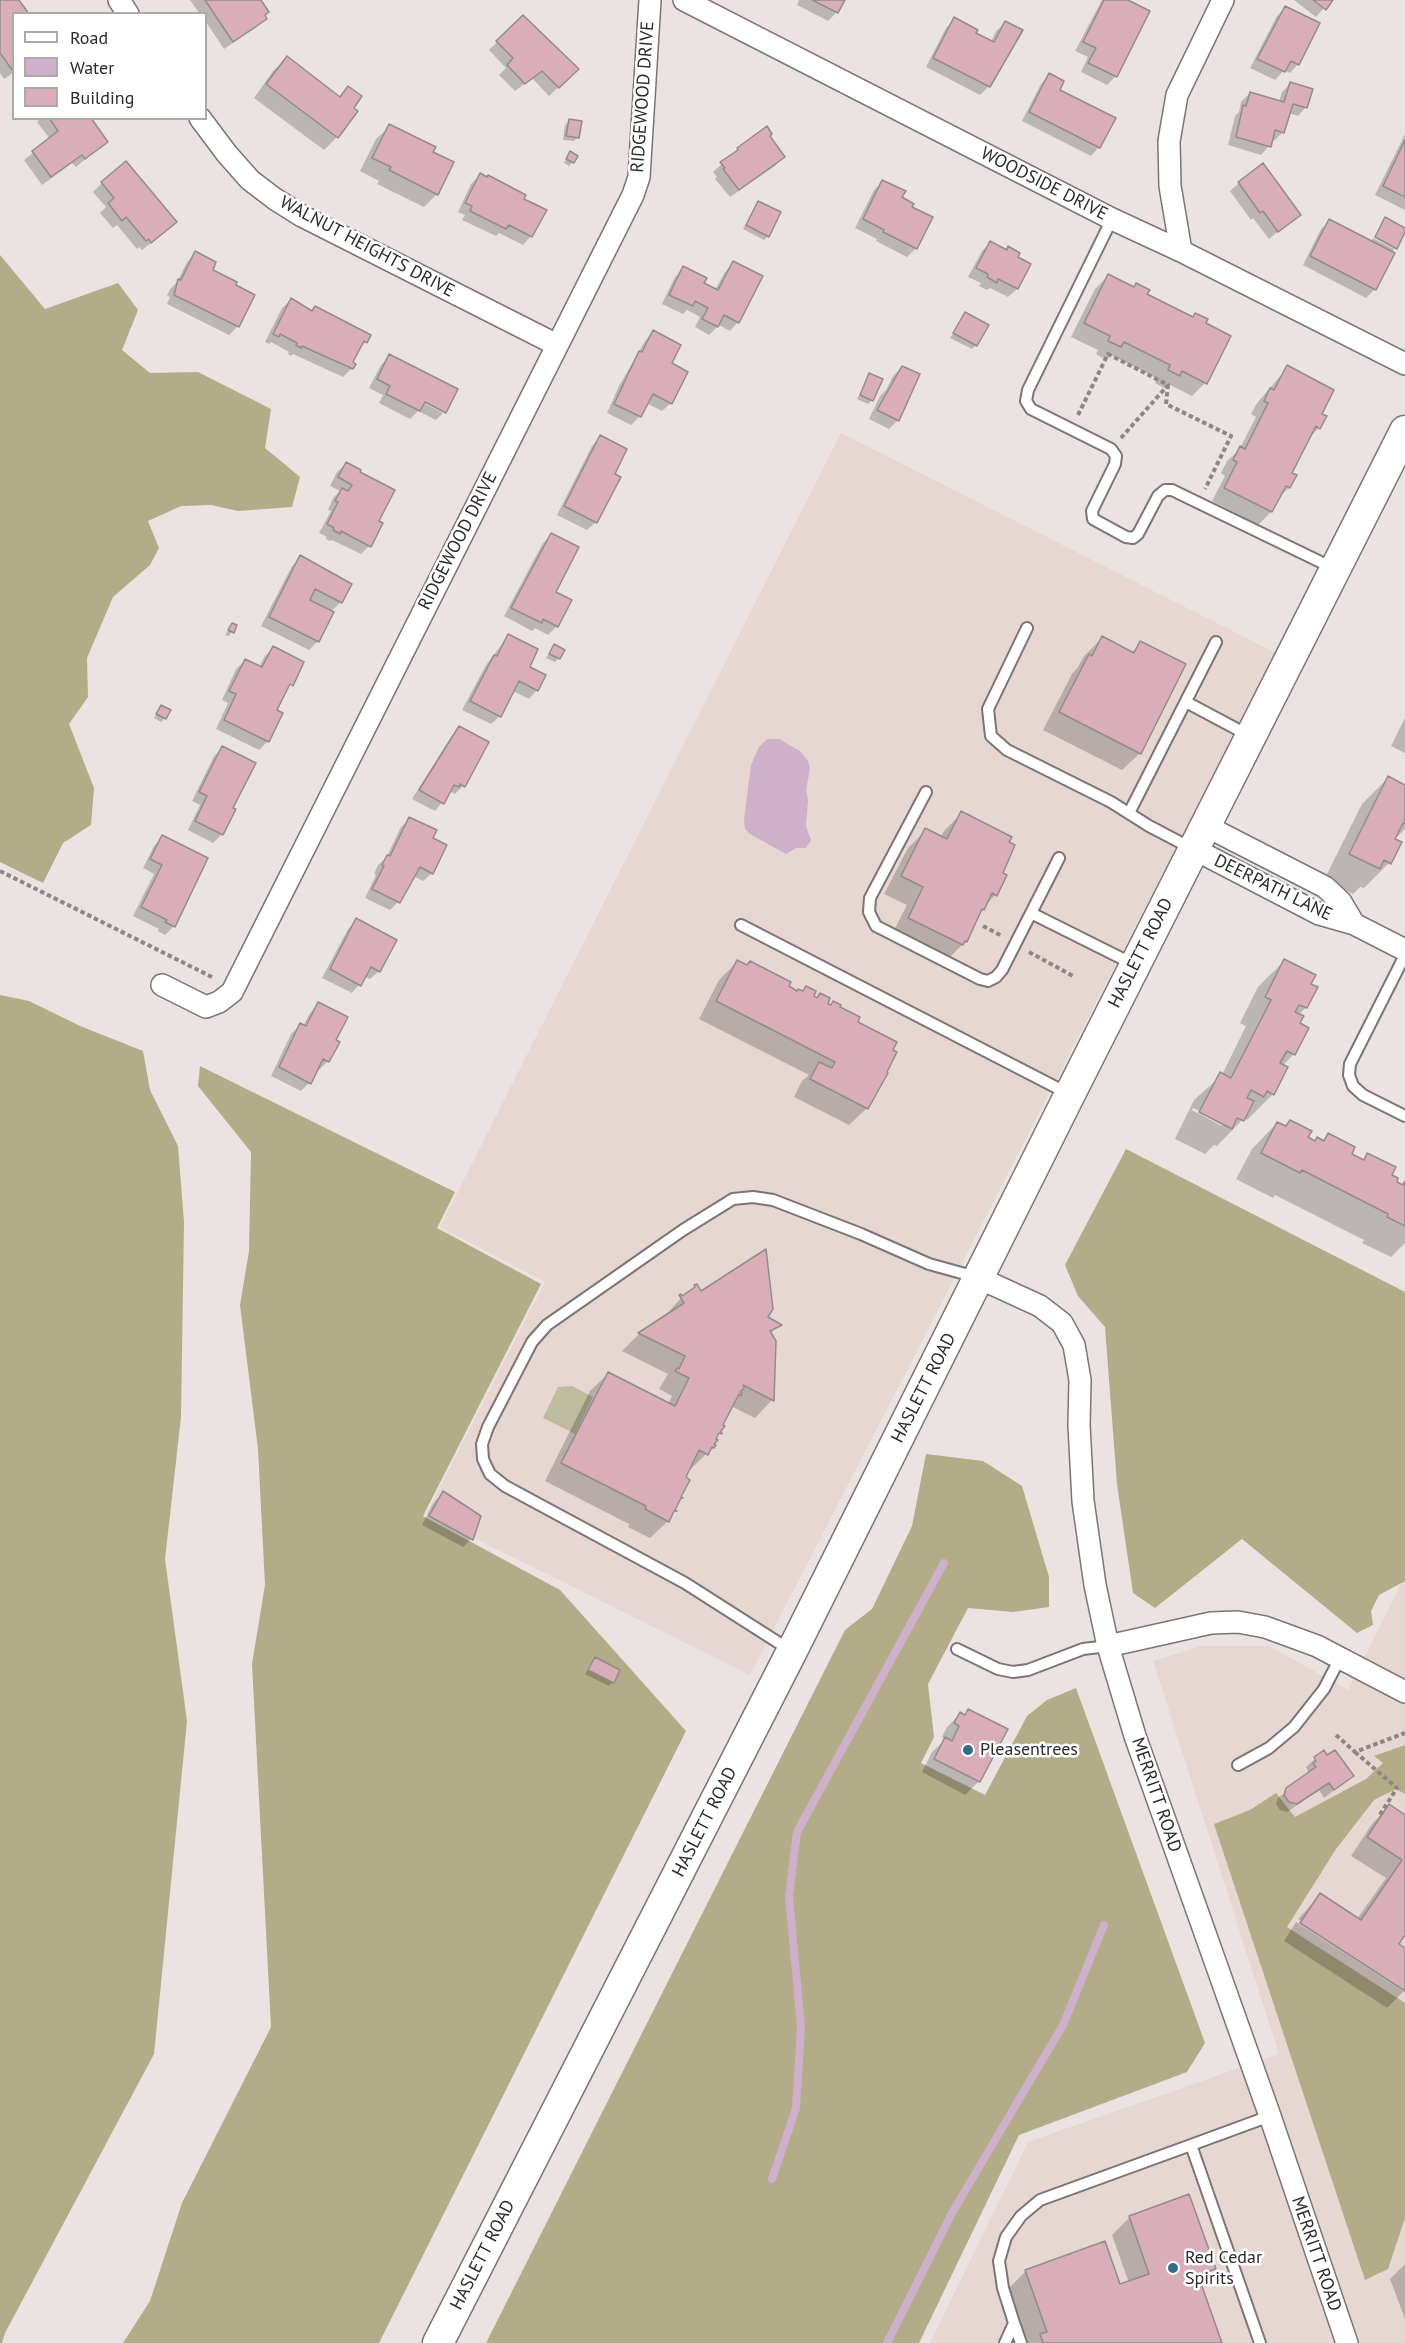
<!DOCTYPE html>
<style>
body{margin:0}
#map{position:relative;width:1405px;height:2343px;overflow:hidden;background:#eae3e1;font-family:"PT Sans",sans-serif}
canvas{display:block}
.legend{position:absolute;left:12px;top:12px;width:195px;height:108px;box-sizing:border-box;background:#fff;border:2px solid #abaaa9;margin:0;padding:8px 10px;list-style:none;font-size:18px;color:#2d2a29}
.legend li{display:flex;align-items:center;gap:12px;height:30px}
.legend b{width:30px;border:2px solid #abaaa9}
</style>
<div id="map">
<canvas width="1405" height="2343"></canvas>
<ul class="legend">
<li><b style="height:8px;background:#fff"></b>Road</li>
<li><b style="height:16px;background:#cfb0ca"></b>Water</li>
<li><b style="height:16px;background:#d9aeb8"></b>Building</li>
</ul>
</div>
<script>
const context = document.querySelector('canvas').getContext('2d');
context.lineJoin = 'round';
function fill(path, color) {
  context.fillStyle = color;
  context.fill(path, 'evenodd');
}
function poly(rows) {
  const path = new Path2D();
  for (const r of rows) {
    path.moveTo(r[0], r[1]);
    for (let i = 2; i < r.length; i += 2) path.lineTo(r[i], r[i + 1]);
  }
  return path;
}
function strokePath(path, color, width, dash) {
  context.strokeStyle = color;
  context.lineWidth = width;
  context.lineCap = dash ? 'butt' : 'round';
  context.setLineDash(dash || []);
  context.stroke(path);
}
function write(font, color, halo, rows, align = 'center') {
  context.font = font + ' "PT Sans",sans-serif';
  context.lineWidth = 5;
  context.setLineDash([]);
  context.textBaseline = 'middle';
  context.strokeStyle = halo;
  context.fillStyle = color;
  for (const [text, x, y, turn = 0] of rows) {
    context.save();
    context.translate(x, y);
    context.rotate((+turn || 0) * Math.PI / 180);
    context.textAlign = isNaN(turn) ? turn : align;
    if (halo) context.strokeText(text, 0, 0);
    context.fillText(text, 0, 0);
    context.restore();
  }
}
const built = poly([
 [841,433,1276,653,750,1675,426,1514,545,1282,440,1227],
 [1405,1576,1405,2343,930,2343,1028,2142,1279,2054,1153,1661,1201,1646,1269,1646,1348,1690]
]);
const green = poly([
 [572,1386,593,1397,575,1434,543,1418,558,1387]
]);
const forest = poly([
 [0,255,45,309,118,283,138,310,122,350,150,373,198,372,271,409,265,448,300,477,292,507,238,511,211,505,181,506,148,521,159,548,150,565,113,597,87,658,88,697,69,724,94,788,91,825,63,843,43,883,0,862],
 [0,995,29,1001,80,1026,143,1051,150,1090,178,1146,184,1222,181,1417,165,1559,187,1721,154,2054,5,2333,2,2343,0,2343],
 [200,1066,455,1192,437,1228,541,1284,423,1516,560,1590,686,1731,379,2343,123,2343,150,2301,182,2203,271,2027,252,1664,265,1585,258,1449,240,1305,249,1251,251,1152,198,1086],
 [1126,1149,1405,1292,1405,1581,1379,1595,1371,1611,1373,1625,1357,1633,1242,1539,1155,1608,1133,1593,1117,1484,1105,1327,1078,1296,1065,1265],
 [926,1454,983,1461,1022,1486,1049,1577,1049,1607,1013,1612,968,1608,928,1684,934,1737,921,1763,985,1795,1027,1716,1047,1700,1076,1688,1205,2043,1187,2072,1019,2135,919,2343,486,2343,845,1630,872,1609,912,1526],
 [1405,1745,1405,1794,1396,1789,1374,1800,1336,1849,1287,1927,1405,2003,1405,2218,1388,2269,1365,2280,1214,1824,1250,1810,1276,1793,1295,1817,1366,1779,1383,1763,1374,1756]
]);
const water = poly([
 [767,739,779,739,800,751,808,761,810,769,806,790,808,800,806,826,811,840,806,848,796,848,786,854,750,834,745,829,744,820,751,765,759,747]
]);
const shadow = poly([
 [0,0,17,0,14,14,14,72,4,79,0,73],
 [190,0,259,0,265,18,257,27,224,49,206,22,206,14,200,14],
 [799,0,843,0,837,12,828,21,797,5],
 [1102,0,1125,0,1116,76,1107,85,1081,72,1088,57,1075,51],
 [1294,0,1331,0,1316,17],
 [1285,8,1298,64,1290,73,1284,70,1275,80,1250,68,1277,16],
 [523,17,577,69,549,96,532,78,515,91,499,75,506,68,489,50],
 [954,19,974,34,991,42,996,31,1005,23,989,86,980,95,926,67,946,28],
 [287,58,338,98,348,88,337,137,324,150,254,98,273,71],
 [1049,75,1099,147,1091,156,1022,121,1041,84],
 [1290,84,1306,107,1298,116,1289,113,1283,132,1274,141,1271,140,1269,146,1261,155,1228,145,1235,116,1239,112,1241,102,1250,93,1279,102,1282,92],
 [41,118,72,118,106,142,76,167,72,163,42,185,24,160,50,139,37,122],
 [569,121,578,137,574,141,563,140,565,125],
 [390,126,431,152,437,194,424,207,377,184,379,181,360,171,376,139],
 [1405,134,1405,210,1375,195],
 [768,136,783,157,775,166,730,197,715,179,717,177,713,172,738,149],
 [570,153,573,162,569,166,564,163],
 [480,175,522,199,531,236,523,245,499,233,496,236,462,220,465,215,458,212,471,184],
 [883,181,910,208,916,248,907,257,876,241,877,239,855,228,874,190],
 [102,183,166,231,142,250,139,247,137,249,117,225,113,228,100,213,106,207,93,192],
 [1239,183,1299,214,1269,239,1253,218,1251,220,1230,191],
 [758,202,768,236,764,240,743,229],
 [1330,221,1371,242,1373,238,1394,249,1375,289,1366,298,1303,265,1321,229],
 [990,243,1006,251,1009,248,1016,257,1029,264,1017,289,1008,297,990,288,987,290,979,286,981,283,968,277,982,251],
 [196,253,211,270,238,326,229,335,167,304,170,297,167,296,170,289,177,282,187,262],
 [734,263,738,322,730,331,719,325,709,335,695,327,700,317,687,310,683,314,662,304,675,277,684,268,702,284,715,290,725,272],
 [1108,276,1192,318,1195,315,1205,383,1192,396,1170,385,1166,389,1155,383,1158,379,1111,355,1106,360,1096,354,1098,350,1071,337,1095,289],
 [291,300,311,312,315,308,366,342,358,350,351,363,352,368,343,377,293,354,291,356,288,354,289,352,271,342,269,344,265,342,282,308],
 [323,355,348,365,348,368],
 [965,314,976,345,972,349,950,338],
 [653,332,669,364,671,403,662,411,646,403,640,416,631,425,607,413,619,386,645,341],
 [390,356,456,390,444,413,444,410,419,397,418,400,443,413,436,420,418,411,410,419,379,403,383,395,369,388,381,365],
 [902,367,898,420,889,429,869,419,880,396,886,390,893,376],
 [1288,367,1320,414,1319,428,1308,439,1290,473,1289,488,1278,498,1271,512,1258,525,1212,501,1225,476,1221,473,1227,461,1239,450,1256,417,1251,414,1257,403],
 [870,375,872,400,868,404,857,399],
 [600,437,613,474,596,522,587,530,557,515,592,446],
 [346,464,377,522,369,546,361,554,332,540,330,541,326,539,327,537,319,533,331,511,328,510,333,498,340,491,330,486,337,472],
 [552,534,557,626,548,635,535,628,532,631,504,616,543,543],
 [301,557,341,602,330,612,332,613,317,642,309,650,261,626,292,566],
 [232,624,235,626,229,636,225,635],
 [509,635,527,667,537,690,529,699,513,691,500,716,491,724,462,710,486,665],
 [1102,638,1131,653,1141,643,1140,753,1122,770,1043,730,1072,674,1078,667,1084,656],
 [554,646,559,658,555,662,546,658],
 [273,648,302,662,275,711,268,741,259,750,216,729,228,703,222,700,236,669,245,661,259,667,264,657],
 [161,707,165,718,161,722,154,718],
 [1405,718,1405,753,1391,746],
 [459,728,463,786,455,794,451,792,435,811,412,799,451,737],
 [223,748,222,834,213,843,188,830,200,805,192,801,214,756],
 [1388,778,1405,786,1405,829,1394,840,1389,863,1364,888,1360,887,1353,894,1324,880,1362,804],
 [962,813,1001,873,995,895,977,915,966,941,948,959,891,936,907,905,884,894,908,848,926,830,940,838,944,831],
 [410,819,431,839,432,873,423,881,413,876,398,902,390,910,365,898,376,875,374,874,378,865,386,858,401,827],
 [163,837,174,926,165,935,158,931,159,929,133,916,154,874,143,868,154,846],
 [357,920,379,971,370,979,365,977,352,993,322,978,348,929],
 [1284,961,1309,984,1316,988,1306,1008,1298,1015,1294,1054,1282,1066,1273,1094,1247,1120,1244,1118,1217,1146,1214,1145,1205,1154,1175,1139,1194,1100,1222,1075,1246,1026,1240,1023,1258,987],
 [1193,1108,1222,1122,1222,1126,1192,1110],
 [737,962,797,992,802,992,806,987,812,997,816,999,820,995,826,1004,829,1006,833,1003,856,1022,867,1108,849,1125,794,1097,802,1081,809,1075,699,1019,719,980],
 [318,1004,334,1041,328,1061,319,1070,317,1068,309,1083,301,1091,271,1076,291,1034,300,1025,303,1026,310,1013],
 [1290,1121,1306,1138,1314,1142,1322,1141,1328,1135,1350,1155,1362,1161,1368,1155,1395,1182,1401,1185,1405,1181,1405,1243,1391,1257,1362,1243,1364,1240,1275,1195,1273,1198,1236,1179,1252,1149,1277,1123,1285,1127],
 [701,1293,766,1317,779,1325,770,1334,774,1341,772,1400,755,1418,731,1406,712,1445,713,1447,689,1471,688,1471,668,1521,650,1538,628,1527,629,1524,545,1481,590,1391,608,1374,668,1404,672,1396,659,1389,668,1374,622,1351,639,1334,664,1317,681,1298],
 [443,1493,471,1539,463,1547,422,1525,434,1502],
 [595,1659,613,1682,609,1686,585,1674],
 [968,1711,1005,1730,979,1781,965,1795,922,1772,932,1752,946,1739,942,1737,947,1727,960,1714,963,1716],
 [1323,1752,1352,1776,1324,1798,1319,1790,1287,1812,1280,1810,1276,1804,1278,1798,1307,1775,1308,1771,1306,1767],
 [1389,1806,1405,1817,1405,1932,1397,1945,1405,1950,1405,1990,1387,2008,1284,1941,1296,1922,1403,1991,1403,1987,1298,1919,1320,1895,1357,1919,1386,1878,1351,1856,1372,1824],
 [1130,2217,1215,2268,1199,2283,1221,2343,1028,2343,1008,2289,1026,2271,1119,2286,1129,2283,1112,2235],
 [1405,2264,1405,2319,1390,2279]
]);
const stream = poly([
 [772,2179,796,2108,801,2027,789,1896,797,1832,944,1563],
 [887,2343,952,2213,1063,2025,1104,1925]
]);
const building = poly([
 [0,0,19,0,29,14,14,14,13,71,0,53,0,0],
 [205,0,261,0,269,12,265,15,267,19,233,42,205,0],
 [812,0,845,0,838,13,812,0],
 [1104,0,1128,0,1150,11,1117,77,1088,63,1096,48,1083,42,1104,0],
 [1313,0,1333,0,1326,10,1313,0],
 [1285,6,1320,23,1299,65,1291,61,1285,72,1257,59,1285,6],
 [523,15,579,69,559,88,542,71,525,84,507,65,513,58,496,41,523,15],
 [954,17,978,30,976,33,994,42,1005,21,1023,30,990,87,933,58,954,17],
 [287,56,340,97,348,86,362,96,354,108,358,111,338,138,266,84,287,56],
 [1049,73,1064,81,1060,90,1116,118,1100,148,1029,112,1049,73],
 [1290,82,1313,89,1307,108,1293,104,1284,133,1275,130,1271,147,1236,137,1243,105,1246,106,1250,92,1284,102,1290,82],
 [49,118,91,118,108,142,85,159,82,155,51,177,32,151,58,131,49,118],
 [569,119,582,121,579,138,566,136,569,119],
 [389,124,436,147,433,152,454,162,438,195,389,170,391,167,372,158,389,124],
 [767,126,772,134,770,136,785,157,739,190,723,169,725,168,720,162,738,150,737,148,767,126],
 [1405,140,1405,197,1383,186,1405,140],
 [570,151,578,156,574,163,566,159,570,151],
 [126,161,177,222,151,243,149,239,146,241,126,217,122,221,108,203,114,198,101,182,126,161],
 [1263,163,1301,215,1278,232,1263,211,1260,213,1238,182,1263,163],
 [480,173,487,177,488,175,526,195,524,199,547,210,532,237,509,225,506,229,470,211,472,206,465,203,480,173],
 [882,180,906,191,902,197,914,204,912,207,933,217,917,249,883,232,884,230,863,219,882,180],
 [758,201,781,212,769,237,746,225,758,201],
 [1385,217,1405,228,1405,232,1397,249,1375,237,1385,217],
 [1329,219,1395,253,1376,290,1310,256,1329,219],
 [990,241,1007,250,1008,246,1020,253,1018,257,1031,264,1018,289,998,279,997,283,987,277,988,274,976,268,990,241],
 [195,251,216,262,213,270,237,282,236,285,255,295,239,327,174,295,178,279,181,280,195,251],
 [733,261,763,276,739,323,724,315,718,327,702,319,708,308,695,301,693,306,669,295,683,266,707,278,704,283,718,290,733,261],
 [1108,274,1134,287,1136,283,1150,290,1147,294,1193,317,1195,313,1208,319,1206,323,1231,336,1207,384,1182,371,1180,376,1168,370,1170,365,1124,342,1121,347,1108,341,1110,336,1084,323,1108,274],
 [291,298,312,311,315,306,371,335,367,343,364,341,353,362,356,364,353,369,302,346,301,348,296,345,297,343,280,334,279,337,273,334,291,298],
 [965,312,989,325,977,346,953,333,965,312],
 [653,330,681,345,672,363,688,372,672,404,653,394,641,417,614,404,639,351,642,352,653,330],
 [389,354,458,389,446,413,425,402,420,411,386,394,390,386,377,379,389,354],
 [1287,365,1334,390,1322,414,1327,416,1320,429,1316,426,1292,473,1297,475,1290,488,1286,486,1272,512,1224,488,1237,462,1233,460,1240,446,1245,449,1268,403,1264,401,1270,388,1274,390,1287,365],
 [902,366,920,374,899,421,877,410,902,366],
 [869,373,883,379,873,401,860,395,869,373],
 [600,435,627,449,615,474,621,477,597,523,564,506,600,435],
 [346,462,361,470,360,472,395,490,379,521,383,523,371,547,341,531,340,534,333,530,334,528,327,524,338,502,335,501,342,488,348,491,352,485,338,477,346,462],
 [551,533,579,547,556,592,572,600,558,627,543,619,542,623,511,608,551,533],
 [300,555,352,584,342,603,315,589,310,600,334,612,319,642,269,617,300,555],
 [232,623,237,625,234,633,228,630,232,623],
 [508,634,538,649,530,667,546,675,538,691,519,681,501,717,470,701,494,655,497,656,508,634],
 [1102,636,1134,653,1140,641,1186,664,1141,754,1059,712,1089,654,1092,656,1102,636],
 [554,644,565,650,560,659,549,654,554,644],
 [273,646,304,662,293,686,290,684,277,710,283,713,269,742,224,720,236,694,229,691,245,659,262,667,273,646],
 [161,705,171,710,166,719,156,714,161,705],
 [459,726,489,742,465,787,460,784,459,787,454,785,444,804,419,790,459,726],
 [222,746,256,763,233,808,236,809,223,835,195,821,207,796,199,792,222,746],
 [1388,776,1405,785,1405,824,1403,823,1395,839,1402,842,1391,864,1384,860,1380,869,1349,854,1388,776],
 [961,811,1012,837,1009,842,1015,845,1003,873,1007,875,997,896,992,893,984,910,982,909,967,942,965,941,963,945,908,918,923,887,901,876,925,828,947,839,961,811],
 [409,817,437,830,433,838,447,845,433,874,420,867,400,903,372,889,384,866,382,865,387,855,390,856,409,817],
 [162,835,208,858,175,927,165,922,167,920,141,907,162,865,150,859,162,835],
 [356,918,397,940,380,972,371,967,361,986,330,969,356,918],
 [1284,959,1316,975,1311,984,1318,987,1307,1008,1299,1005,1295,1012,1304,1016,1300,1023,1309,1028,1295,1055,1287,1051,1280,1063,1288,1067,1274,1095,1267,1091,1264,1097,1251,1090,1247,1098,1254,1101,1244,1121,1237,1118,1232,1129,1199,1112,1220,1072,1231,1078,1271,1000,1265,997,1284,959],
 [737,960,747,965,750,961,791,982,789,986,797,991,798,989,803,991,806,986,816,991,814,996,817,998,820,993,830,998,828,1004,831,1005,833,1001,841,1005,840,1007,860,1017,858,1022,897,1042,893,1050,897,1052,887,1072,888,1073,868,1109,810,1079,819,1062,832,1068,835,1062,716,1001,737,960],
 [318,1002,348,1017,336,1040,340,1042,329,1062,323,1059,311,1084,279,1067,300,1023,306,1026,318,1002],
 [1290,1120,1312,1131,1308,1137,1315,1141,1317,1137,1324,1141,1328,1133,1355,1147,1352,1154,1364,1160,1367,1153,1396,1167,1392,1175,1398,1178,1397,1182,1403,1185,1405,1181,1405,1226,1387,1217,1388,1214,1302,1170,1300,1173,1261,1153,1277,1122,1286,1126,1290,1120],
 [766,1249,773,1309,768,1317,782,1325,770,1331,776,1341,774,1401,743,1385,744,1388,740,1392,742,1393,741,1396,739,1394,723,1425,725,1426,721,1431,722,1434,719,1433,716,1439,718,1440,714,1444,716,1445,714,1448,712,1447,708,1455,699,1450,686,1477,690,1480,681,1497,683,1498,681,1498,675,1510,677,1511,674,1511,669,1522,645,1509,646,1506,561,1463,608,1372,675,1406,689,1378,675,1371,677,1368,679,1369,685,1356,638,1333,684,1303,679,1295,681,1294,682,1296,695,1287,694,1285,697,1284,701,1291,766,1249],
 [443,1491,481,1516,473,1540,429,1516,443,1491],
 [595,1657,620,1670,614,1683,588,1670,595,1657],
 [968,1709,1008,1729,980,1782,934,1759,945,1737,952,1741,959,1726,954,1723,960,1712,965,1715,968,1709],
 [1324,1750,1327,1755,1335,1750,1354,1776,1334,1790,1329,1783,1297,1804,1289,1802,1284,1795,1286,1788,1316,1767,1313,1763,1316,1761,1314,1757,1324,1750],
 [1389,1804,1405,1815,1405,1935,1399,1944,1405,1948,1405,1991,1300,1923,1320,1893,1361,1920,1402,1860,1367,1837,1389,1804],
 [1189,2194,1216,2269,1198,2275,1222,2343,1043,2343,1040,2334,1047,2332,1025,2270,1105,2241,1120,2284,1149,2274,1129,2216,1189,2194]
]);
const path = poly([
 [1078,415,1108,354,1168,385,1166,404,1231,436,1205,489],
 [1121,438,1168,385],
 [0,871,214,978],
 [983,926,1002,936],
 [1029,952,1073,976],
 [1336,1735,1355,1752,1405,1733],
 [1355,1752,1397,1788,1379,1816]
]);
const service = poly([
 [1112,219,1028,390,1026,401,1031,409,1111,449,1116,456,1115,464,1092,511,1093,519,1126,537,1133,538,1138,534,1158,496,1165,490,1172,490,1333,568],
 [1027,628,988,709,991,736,1007,750,1111,802,1149,826,1191,848],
 [1186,702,1248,735],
 [926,792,870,898,869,912,876,926,980,979,988,981,996,977,1002,970,1031,913,1135,965],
 [1129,813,1216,642],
 [1031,913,1059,858],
 [741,925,1069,1094],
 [1405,955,1350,1064,1349,1075,1353,1086,1363,1095,1405,1116],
 [957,1649,998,1669,1013,1672,1028,1670,1083,1649,1108,1646],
 [790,1650,685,1583,505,1486,490,1474,483,1459,482,1444,488,1427,532,1342,547,1325,683,1230,733,1199,753,1197,773,1200,861,1234,929,1264,976,1277],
 [1238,1765,1269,1748,1294,1727,1324,1689,1340,1658],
 [1014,2323,1021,2343],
 [1005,2343,1014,2323,1003,2288,999,2261,1006,2237,1021,2216,1040,2200,1191,2145],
 [1260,2343,1191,2145,1270,2116]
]);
const minor = poly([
 [119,0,128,14],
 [684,0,1112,219,1181,251,1405,364],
 [200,118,227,154,250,180,275,199,302,216,557,345],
 [1181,251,1170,186,1169,141,1177,95,1223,0],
 [1206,826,1325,887,1341,902,1354,924],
 [1194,849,1319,914,1354,924,1405,950],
 [162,985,206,1007,219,1002,232,992,633,195,639,177,650,0],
 [979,1278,1040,1306,1062,1323,1074,1345,1080,1380,1079,1425,1083,1501,1095,1585,1108,1646,1135,1736,1270,2116,1347,2343],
 [1108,1646,1211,1623,1238,1622,1265,1627,1317,1646,1405,1692]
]);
const secondary = poly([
 [438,2343,792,1651,1070,1094,1405,431]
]);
const markers = [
 [968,1750,6,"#356a86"],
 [1173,2268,6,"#356a86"]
];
const streetNames = [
 ["RIDGEWOOD DRIVE",643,97,-86],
 ["WOODSIDE DRIVE",1044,184,27],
 ["WALNUT HEIGHTS DRIVE",367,247,28],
 ["RIDGEWOOD DRIVE",458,541,-63],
 ["DEERPATH LANE",1273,888,26],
 ["HASLETT ROAD",1141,953,-63],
 ["HASLETT ROAD",924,1388,-63],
 ["MERRITT ROAD",1156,1795,71],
 ["HASLETT ROAD",705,1822,-63],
 ["MERRITT ROAD",1316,2254,71],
 ["HASLETT ROAD",483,2255,-63]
];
const poiNames = [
 ["Pleasentrees",980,1750],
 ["Red Cedar",1185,2258],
 ["Spirits",1185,2279]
];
fill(built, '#e7d7d3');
fill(green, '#bfbb9f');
fill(forest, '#b2ac88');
fill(water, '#cfb0ca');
fill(shadow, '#0003');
strokePath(stream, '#cfb0ca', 8);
fill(building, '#d9aeb8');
strokePath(building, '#938b8d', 1.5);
strokePath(service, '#7c7573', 14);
strokePath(minor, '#7c7573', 24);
strokePath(secondary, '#7c7573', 33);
strokePath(path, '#8c8785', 4, [4.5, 3]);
strokePath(service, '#fff', 10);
strokePath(minor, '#fff', 21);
strokePath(secondary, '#fff', 30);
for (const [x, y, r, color] of markers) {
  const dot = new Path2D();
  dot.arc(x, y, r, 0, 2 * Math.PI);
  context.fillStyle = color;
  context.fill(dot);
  strokePath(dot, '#fff', 2);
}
write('18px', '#2d2a29', '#fff', streetNames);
write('18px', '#2d2a29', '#fff', poiNames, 'left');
</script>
